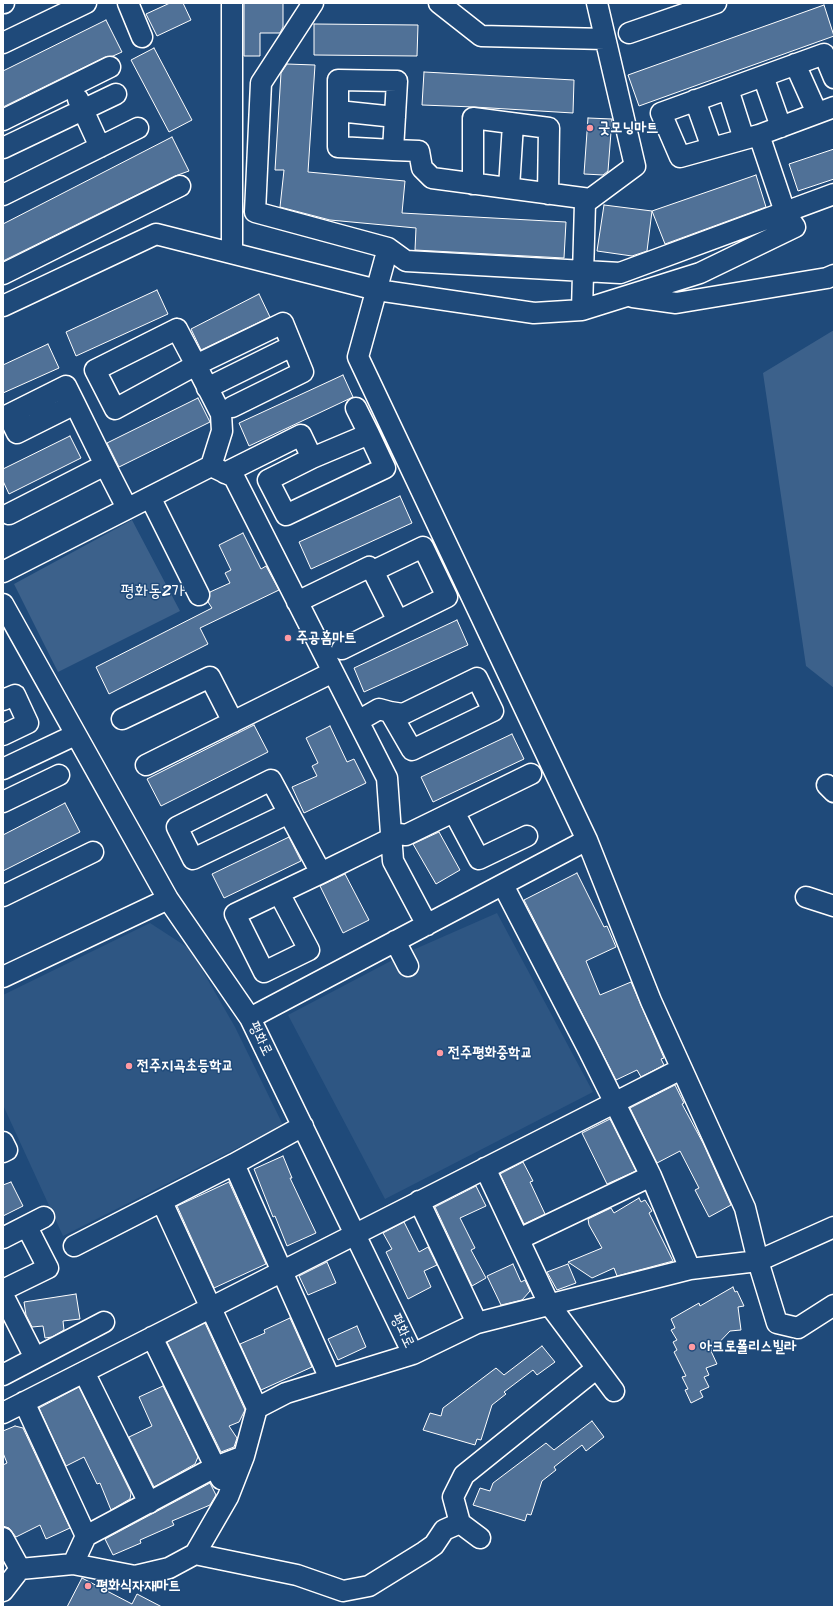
<!DOCTYPE html>
<meta charset="utf-8">
<style>
body{margin:0}
#map{position:relative;width:837px;height:1610px;overflow:hidden;background:#1f4a7a;font-family:Sriracha,sans-serif}
canvas{display:block}
.frame{position:absolute;inset:0;border:4px solid #fff;pointer-events:none}
</style>
<div id="map">
<canvas width="837" height="1610"></canvas>
<div class="frame"></div>
</div>
<script>
const context = document.querySelector('canvas').getContext('2d');
context.lineJoin = 'round';
function fill(path, color) {
  context.fillStyle = color;
  context.fill(path, 'evenodd');
}
function poly(rows) {
  const path = new Path2D();
  for (const r of rows) {
    path.moveTo(r[0], r[1]);
    for (let i = 2; i < r.length; i += 2) path.lineTo(r[i], r[i + 1]);
  }
  return path;
}
function strokePath(path, color, width, dash) {
  context.strokeStyle = color;
  context.lineWidth = width;
  context.lineCap = dash ? 'butt' : 'round';
  context.setLineDash(dash || []);
  context.stroke(path);
}
function write(font, color, halo, rows, align = 'center') {
  context.font = font + ' Sriracha,"Poor Story",sans-serif';
  context.lineWidth = 3;
  context.setLineDash([]);
  context.textBaseline = 'middle';
  context.strokeStyle = halo;
  context.fillStyle = color;
  for (const [text, x, y, turn = 0] of rows) {
    context.save();
    context.translate(x, y);
    context.rotate((+turn || 0) * Math.PI / 180);
    context.textAlign = isNaN(turn) ? turn : align;
    if (halo) context.strokeText(text, 0, 0);
    context.fillText(text, 0, 0);
    context.restore();
  }
}
const built = poly([
 [497,913,593,1092,385,1199,288,1015,406,953],
 [150,923,190,949,235,1027,283,1125,63,1236,3,1105,3,995]
]);
const green = poly([
 [834,330,834,688,806,666,763,373],
 [132,520,180,611,58,672,14,584]
]);
const building = poly([
 [170,3,183,3,191,20,157,36,146,14,170,3],
 [244,3,283,3,283,27,280,33,260,33,260,56,244,56,244,3],
 [824,5,834,36,639,106,628,75,824,5],
 [106,20,122,52,113,56,105,57,3,107,3,71,106,20],
 [314,24,418,25,417,56,314,55,314,24],
 [154,48,192,120,169,132,131,60,154,48],
 [287,64,315,65,308,172,405,181,402,213,566,222,564,258,415,250,416,228,330,220,280,207,284,170,275,170,281,73,287,64],
 [424,72,574,80,573,113,474,107,422,105,424,72],
 [588,118,612,119,608,171,603,175,584,174,588,118],
 [172,137,189,171,175,176,3,261,3,224,172,137],
 [834,149,834,179,798,191,789,164,834,149],
 [756,175,766,207,665,244,652,211,756,175],
 [604,205,652,211,647,251,632,256,597,251,604,205],
 [157,290,168,314,76,356,66,332,157,290],
 [259,294,270,317,201,350,191,329,259,294],
 [48,344,59,368,3,393,3,365,48,344],
 [343,375,353,397,249,446,239,423,343,375],
 [198,398,210,422,119,467,107,443,198,398],
 [70,436,81,458,9,494,3,481,3,469,70,436],
 [400,496,412,523,311,569,299,542,400,496],
 [243,533,261,569,266,566,279,590,200,628,208,644,109,694,96,667,212,608,208,602,210,592,230,583,225,573,231,570,219,545,243,533],
 [457,620,468,645,364,692,354,668,457,620],
 [254,725,268,752,161,806,147,779,254,725],
 [330,726,347,762,354,759,366,783,304,813,292,787,317,776,312,766,318,763,306,738,330,726],
 [512,734,524,759,433,802,421,777,512,734],
 [65,803,80,832,3,871,3,835,65,803],
 [439,832,460,870,436,884,413,844,439,832],
 [289,837,301,861,224,898,212,874,289,837],
 [577,873,604,927,607,926,616,947,586,961,600,995,631,982,664,1058,661,1059,664,1065,641,1077,637,1070,616,1080,524,900,577,873],
 [345,874,369,920,343,933,320,886,345,874],
 [675,1085,684,1103,682,1104,703,1143,731,1205,709,1217,695,1190,699,1188,680,1151,657,1163,630,1108,675,1085],
 [610,1119,636,1171,607,1184,582,1133,610,1119],
 [283,1156,292,1178,290,1178,316,1233,287,1246,275,1216,273,1217,254,1169,283,1156],
 [523,1162,533,1181,530,1182,545,1214,524,1224,500,1174,523,1162],
 [11,1182,23,1206,3,1216,3,1185,11,1182],
 [229,1182,266,1264,214,1288,177,1206,229,1182],
 [476,1186,486,1206,460,1218,475,1248,471,1250,486,1278,472,1286,435,1207,476,1186],
 [639,1198,641,1202,645,1200,652,1211,649,1213,673,1261,617,1276,614,1268,592,1278,568,1262,602,1248,589,1225,588,1219,611,1208,614,1213,639,1198],
 [404,1222,419,1252,428,1247,437,1265,424,1271,431,1287,408,1299,386,1252,392,1249,383,1233,404,1222],
 [327,1262,336,1283,308,1295,299,1276,327,1262],
 [513,1264,521,1282,525,1280,530,1291,522,1300,501,1305,487,1276,513,1264],
 [568,1264,576,1283,557,1290,547,1272,568,1264],
 [733,1287,735,1292,737,1291,744,1306,738,1307,741,1330,730,1331,711,1351,717,1364,706,1368,709,1375,704,1377,709,1387,700,1391,703,1397,691,1403,685,1390,688,1389,682,1377,686,1376,674,1352,677,1350,673,1342,677,1340,671,1330,675,1328,671,1319,699,1303,700,1306,733,1287],
 [76,1294,80,1319,63,1321,64,1330,52,1337,45,1338,43,1326,32,1327,26,1315,24,1302,76,1294],
 [290,1318,312,1367,261,1390,240,1344,265,1333,264,1330,290,1318],
 [205,1323,245,1410,239,1422,229,1426,237,1438,234,1447,221,1452,167,1342,205,1323],
 [357,1326,366,1347,338,1360,328,1339,357,1326],
 [542,1346,555,1362,537,1375,533,1370,504,1392,506,1394,492,1405,481,1440,477,1439,475,1445,423,1430,430,1413,441,1416,443,1408,496,1368,504,1375,542,1346],
 [163,1386,198,1457,195,1464,154,1487,129,1437,152,1426,139,1397,163,1386],
 [79,1387,131,1493,130,1499,111,1510,100,1483,97,1484,84,1457,66,1466,39,1408,79,1387],
 [592,1421,604,1437,586,1451,582,1445,554,1467,556,1470,542,1481,531,1515,527,1514,525,1521,473,1505,480,1488,490,1491,493,1483,546,1443,554,1450,592,1421],
 [15,1426,23,1428,70,1528,46,1539,40,1525,16,1537,9,1528,3,1526,3,1465,7,1463,3,1453,3,1431,15,1426],
 [210,1483,216,1495,210,1505,172,1521,174,1525,140,1540,141,1543,113,1555,105,1539,210,1483],
 [82,1578,132,1604,137,1594,162,1607,67,1607,82,1578]
]);
const minor = poly([
 [3,3,4,3],
 [128,3,142,37],
 [313,3,261,83,255,212,388,248,406,261,620,273,834,194],
 [439,3,481,36,605,39],
 [629,33,716,3],
 [3,43,86,3],
 [795,64,817,113],
 [763,76,781,127],
 [834,78,824,54,661,113,680,157,759,135,834,107],
 [728,89,744,139],
 [78,99,100,147],
 [695,100,712,148],
 [338,111,395,117],
 [3,120,110,67],
 [3,148,116,94],
 [393,150,397,81,338,80,338,147,393,150,419,151,422,168,432,178,590,199],
 [473,184,473,118,549,128,548,194],
 [509,188,513,124],
 [3,195,138,128],
 [388,248,358,357,587,840,651,1001,745,1208,758,1261,777,1323,798,1328,834,1305],
 [232,253,232,3],
 [3,274,180,186],
 [633,297,676,303,827,278,834,275],
 [3,306,156,234,377,290,534,313,582,310,700,273,795,227,785,212,759,135],
 [582,310,585,203,635,166,597,3],
 [177,329,196,365,115,409,95,370,177,329],
 [207,388,292,346],
 [75,404,17,433,8,415,66,386,75,404,105,465,127,508],
 [356,408,369,434,385,468,286,515,268,480,312,458,369,434],
 [211,466,222,431,221,414,196,365,283,323,303,372,232,407],
 [225,473,301,435,312,458],
 [150,497,199,595],
 [9,514,105,465],
 [373,571,398,621],
 [3,572,211,466,234,477,387,778,393,861,427,925],
 [297,602,369,567,373,571,423,547,447,597,342,649],
 [3,604,168,899,250,1018,413,1354],
 [3,700,15,695,28,723,3,735],
 [122,719,210,677,233,722],
 [358,721,379,709,390,712,403,714,477,678,493,711,412,750,390,712],
 [146,765,333,672],
 [3,769,75,735],
 [827,785,834,792],
 [3,802,59,775],
 [454,812,479,859,527,836],
 [289,813,193,859,177,827,271,780,321,873],
 [391,833,406,835,531,774],
 [503,885,588,1049,651,1176,690,1269],
 [279,893,309,950,264,972,235,914,279,893,321,873,392,838],
 [3,896,93,852],
 [806,897,834,906],
 [395,941,408,966],
 [3,977,168,899],
 [250,1018,587,840],
 [3,1142,7,1150,3,1152],
 [234,1164,330,1379],
 [485,1168,549,1304,614,1391],
 [419,1201,477,1323],
 [162,1202,257,1408],
 [3,1238,44,1217],
 [519,1239,651,1176],
 [74,1246,234,1164,303,1126],
 [3,1290,48,1268,27,1227],
 [3,1295,35,1358],
 [152,1337,221,1479],
 [84,1372,149,1503],
 [3,1375,104,1322],
 [24,1402,86,1536],
 [3,1413,681,1069],
 [3,1538,20,1569],
 [480,1538,460,1523,453,1497,464,1475,597,1368],
 [195,1554,297,1575,343,1591,369,1586,424,1552,434,1545,444,1530,460,1523],
 [73,1564,86,1536,215,1467,244,1456],
 [3,1591,20,1569,73,1564,135,1576,169,1568,195,1554,228,1497,244,1456,257,1408,286,1393,413,1354,477,1323,690,1269,758,1261,834,1227]
]);
const markers = [
 [590,128,4,"#ff9aa2"],
 [288,638,4,"#ff9aa2"],
 [440,1053,4,"#ff9aa2"],
 [129,1066,4,"#ff9aa2"],
 [692,1347,4,"#ff9aa2"],
 [88,1586,4,"#ff9aa2"]
];
const poiNames = [
 ["굿모닝마트",598,128],
 ["주공홈마트",296,638],
 ["전주평화중학교",448,1053],
 ["전주지곡초등학교",137,1066],
 ["아크로폴리스빌라",700,1347],
 ["평화식자재마트",96,1586]
];
const streetNames = [
 ["평화로",260,1039,64],
 ["평화로",402,1331,64]
];
const quarterNames = [
 ["평화동2가",153,592]
];
fill(built, '#2e5683');
fill(green, '#3c618b');
fill(building, '#507197');
strokePath(building, '#fff', 1);
strokePath(minor, '#fff', 23);
strokePath(minor, '#1f4a7a', 20);
for (const [x, y, r, color] of markers) {
  const dot = new Path2D();
  dot.arc(x, y, r, 0, 2 * Math.PI);
  context.fillStyle = color;
  context.fill(dot);
  strokePath(dot, '#1f4a7a', 1.5);
}
write('bold 15px', '#fff', '#1f4a7a', poiNames, 'left');
write('15px', '#fff', '#1f4a7a', streetNames);
write('17px', '#fff', '#1f4a7a', quarterNames);
</script>
